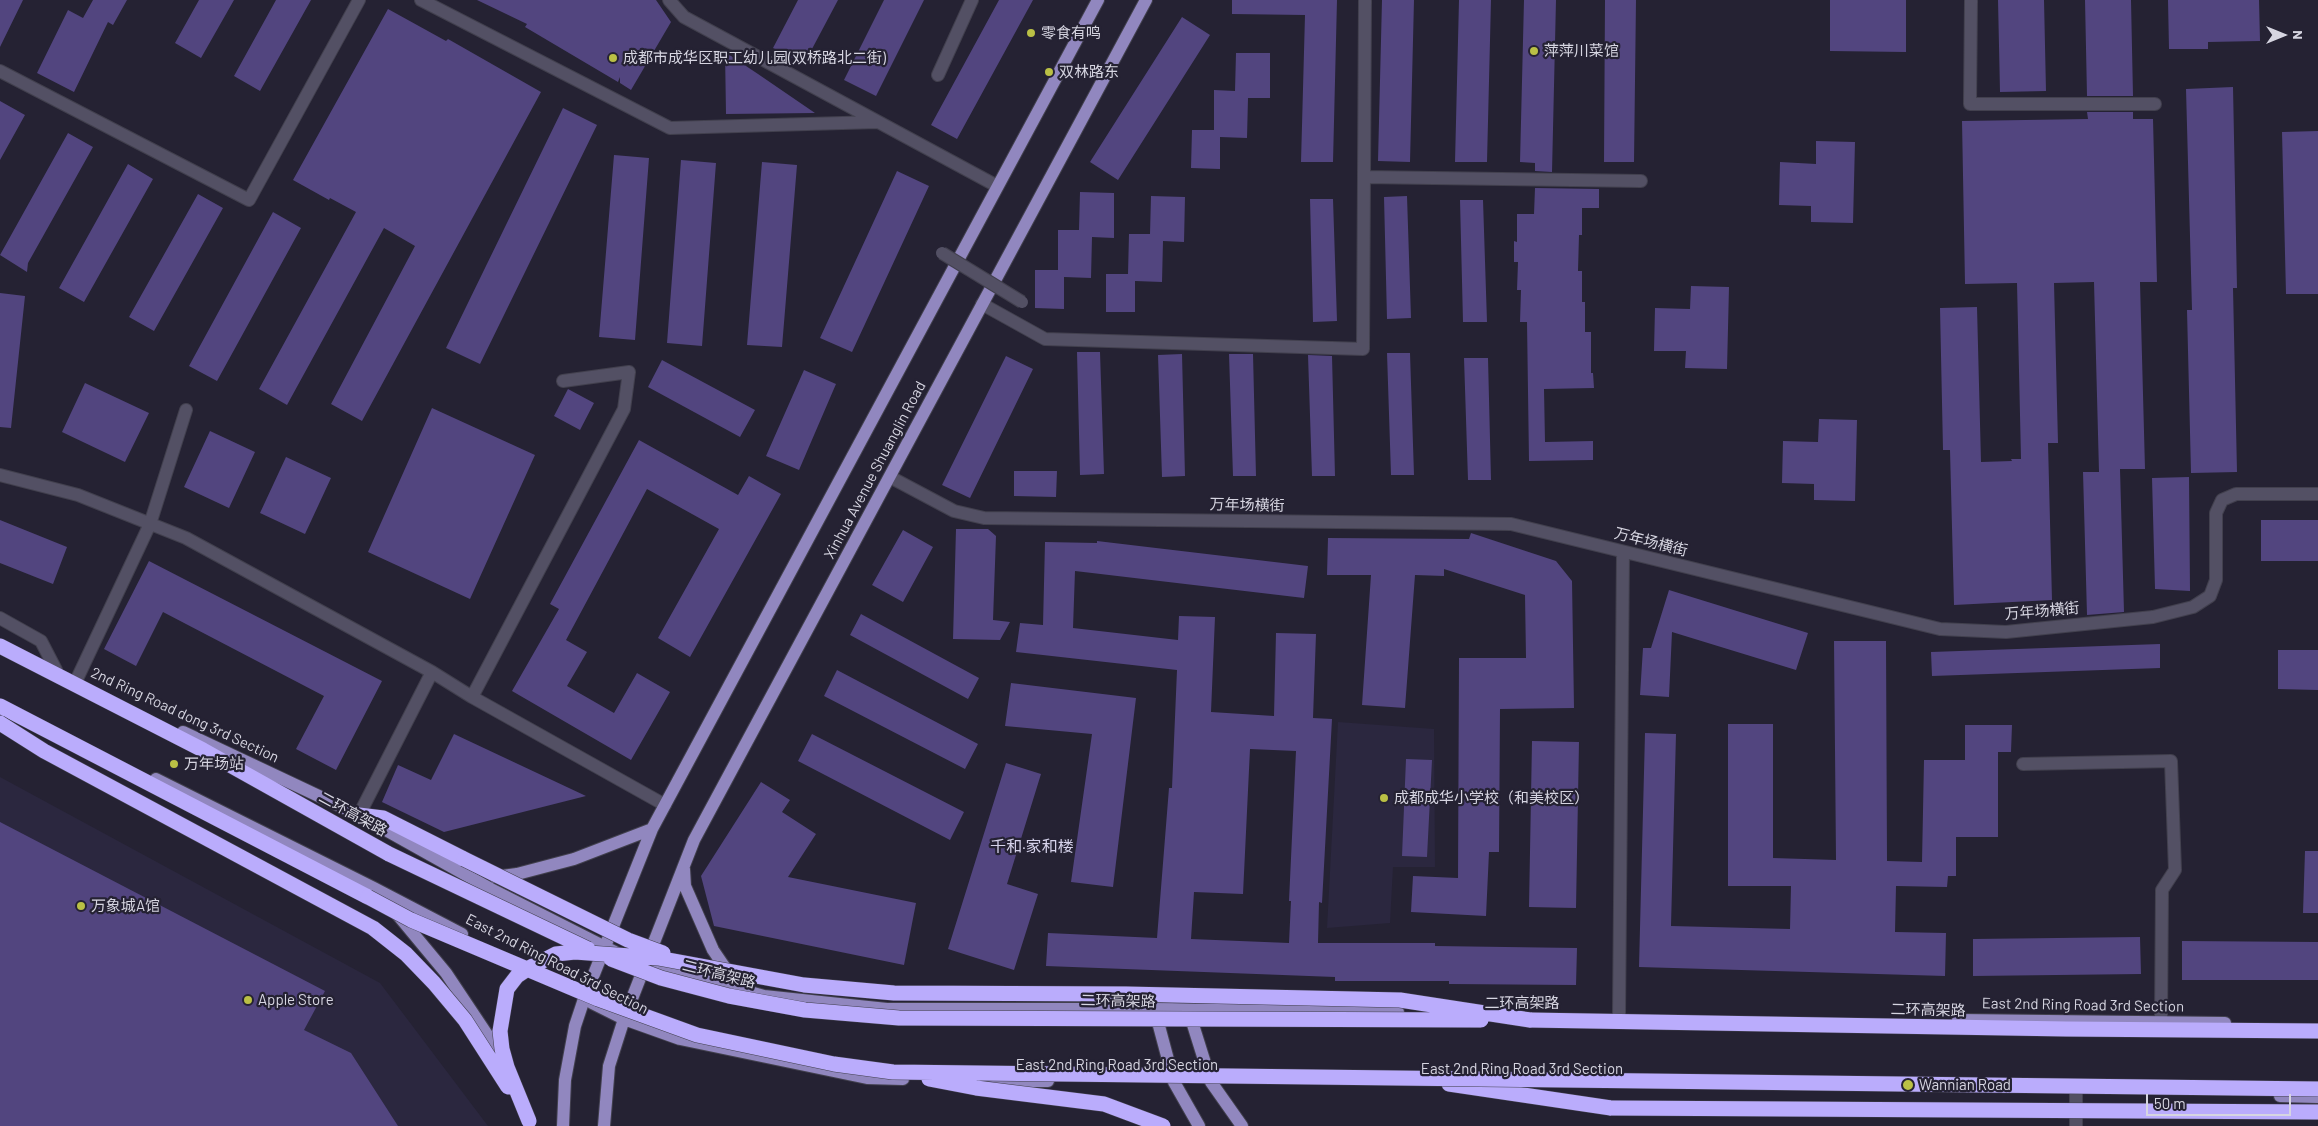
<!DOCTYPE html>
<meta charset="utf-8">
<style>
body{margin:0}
#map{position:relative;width:2318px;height:1126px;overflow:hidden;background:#252233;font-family:Barlow,sans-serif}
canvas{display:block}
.north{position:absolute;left:2258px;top:10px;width:50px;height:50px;-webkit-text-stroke:4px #252233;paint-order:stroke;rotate:90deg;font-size:14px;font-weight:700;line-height:20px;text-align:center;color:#d6d5e1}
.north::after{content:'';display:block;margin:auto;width:18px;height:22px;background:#d6d5e1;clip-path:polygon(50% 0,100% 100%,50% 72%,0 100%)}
.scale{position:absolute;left:2146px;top:1094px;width:145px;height:22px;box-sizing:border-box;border:2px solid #d6d5e1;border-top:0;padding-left:6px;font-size:15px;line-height:18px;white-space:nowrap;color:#d6d5e1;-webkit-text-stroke:4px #252233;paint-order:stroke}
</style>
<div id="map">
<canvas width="2318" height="1126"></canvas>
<div class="north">N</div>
<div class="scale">50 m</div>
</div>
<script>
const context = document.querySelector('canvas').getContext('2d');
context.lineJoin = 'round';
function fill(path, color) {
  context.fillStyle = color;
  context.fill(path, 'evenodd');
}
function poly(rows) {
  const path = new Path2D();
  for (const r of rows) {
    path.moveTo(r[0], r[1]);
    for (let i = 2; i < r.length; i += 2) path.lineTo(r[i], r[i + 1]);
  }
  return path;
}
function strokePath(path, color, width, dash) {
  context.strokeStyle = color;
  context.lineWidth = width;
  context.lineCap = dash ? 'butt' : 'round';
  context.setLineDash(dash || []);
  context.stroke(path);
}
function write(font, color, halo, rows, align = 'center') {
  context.font = font + ' Barlow,"Noto Sans SC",sans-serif';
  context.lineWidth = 4.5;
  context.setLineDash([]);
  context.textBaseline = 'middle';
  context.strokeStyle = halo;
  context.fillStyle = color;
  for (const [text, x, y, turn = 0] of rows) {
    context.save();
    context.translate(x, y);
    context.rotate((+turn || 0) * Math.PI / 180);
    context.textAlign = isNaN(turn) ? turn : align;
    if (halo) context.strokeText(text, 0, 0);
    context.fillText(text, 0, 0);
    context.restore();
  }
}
const built = poly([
 [1338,722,1434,729,1435,867,1393,867,1390,923,1327,928],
 [0,777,380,983,488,1126,0,1126]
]);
const building = poly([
 [0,0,23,0,0,47],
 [93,0,127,0,113,25,108,22,74,92,37,73,68,10,83,18],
 [199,0,234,0,201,58,175,43],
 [276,0,311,0,260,91,234,76],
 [477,0,656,0,671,22,631,90,620,83,620,77,618,82,525,27,527,24],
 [798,0,838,0,804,64,773,48],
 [884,0,924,0,876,96,844,80],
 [999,0,1033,0,957,139,931,125],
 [1232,0,1337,0,1333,162,1301,162,1305,15,1232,14],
 [1382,0,1414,0,1410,162,1378,161],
 [1459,0,1491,0,1487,162,1455,162],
 [1524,0,1556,0,1552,172,1535,171,1535,163,1520,162],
 [1605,0,1636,0,1634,162,1604,162],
 [1830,0,1906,0,1906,52,1830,51],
 [1998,0,2044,0,2046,91,2000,92],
 [2085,0,2131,0,2133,96,2087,96],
 [2168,0,2259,0,2260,41,2208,42,2208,49,2169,49],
 [388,9,446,41,448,39,541,92,362,421,331,404,415,246,384,228,287,405,259,389,356,212,330,198,329,200,293,180],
 [1182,17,1210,35,1118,180,1090,162],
 [725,52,758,74,815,113,726,114],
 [1236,53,1270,53,1270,98,1248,98,1247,138,1220,137,1220,169,1191,168,1192,130,1214,130,1214,90,1235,91],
 [2233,87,2237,288,2233,288,2237,472,2191,473,2187,310,2192,310,2186,89],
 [0,101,25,115,0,160],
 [563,108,597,125,480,364,446,348],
 [2087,112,2133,112,2133,119,2153,119,2157,282,2140,282,2145,469,2120,469,2124,612,2087,615,2083,472,2099,472,2094,282,2054,283,2058,443,2048,443,2052,600,1954,605,1950,450,1943,450,1940,308,1977,307,1981,462,2012,461,2011,459,2021,459,2017,283,1965,284,1962,121,2088,119],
 [2318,131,2318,294,2286,294,2282,132],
 [68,133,93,147,28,263,27,272,0,255],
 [1816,141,1855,142,1853,223,1811,222,1811,206,1779,205,1780,162,1816,164],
 [614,155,649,158,635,340,599,337],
 [681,160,716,163,702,346,667,343],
 [762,162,797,165,782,347,747,345],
 [128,164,153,179,84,302,59,288],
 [897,171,929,186,852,352,820,338],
 [1535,188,1599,189,1599,208,1582,208,1582,235,1579,235,1578,271,1582,271,1582,302,1585,302,1585,332,1591,332,1591,373,1593,373,1594,388,1544,389,1545,442,1593,441,1593,460,1529,461,1527,322,1520,322,1521,290,1517,290,1518,262,1514,262,1514,241,1517,242,1517,214,1534,214],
 [1080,192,1114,193,1114,238,1092,237,1091,278,1064,277,1064,309,1035,308,1035,270,1058,270,1058,230,1079,230],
 [198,194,223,208,154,331,129,317],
 [1151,196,1185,197,1184,242,1163,241,1162,282,1135,281,1135,312,1106,312,1106,274,1128,274,1129,234,1150,234],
 [1407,196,1411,318,1387,319,1384,197],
 [1310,199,1333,199,1337,321,1313,322],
 [1460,200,1483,200,1487,322,1463,322],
 [273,212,301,228,217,381,189,366],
 [1691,286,1729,287,1727,369,1685,368,1686,351,1654,351,1655,308,1690,309],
 [0,293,25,296,11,428,0,427],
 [1077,352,1100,352,1104,474,1080,475],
 [1387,353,1410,353,1414,475,1391,475],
 [1182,354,1185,476,1162,477,1158,355],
 [1229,354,1253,354,1256,476,1233,476],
 [1308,355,1332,356,1335,476,1312,476],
 [1006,356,1033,369,970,498,942,485],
 [1464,358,1488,358,1491,480,1468,480],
 [662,360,755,410,740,437,648,387],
 [804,370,836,384,799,470,766,456],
 [85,383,149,413,125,462,62,432],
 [568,389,594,403,580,430,554,416],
 [432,408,535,455,470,599,368,552],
 [1819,419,1857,420,1855,501,1814,500,1814,484,1782,483,1783,441,1818,442],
 [210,431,255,452,229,508,184,487],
 [639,440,738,495,749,476,781,494,690,657,658,638,719,529,647,489,566,640,587,652,567,686,614,713,637,673,670,692,631,760,512,691,559,609,550,604],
 [286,457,331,478,305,534,260,513],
 [1014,471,1057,471,1056,497,1014,496],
 [2189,477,2190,591,2155,589,2152,478],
 [0,520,67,547,53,584,0,563],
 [2261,520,2318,520,2318,561,2261,561],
 [956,529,988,529,996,536,993,620,1010,622,1000,640,953,639],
 [903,530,933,547,903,602,872,585],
 [1471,533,1556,561,1572,581,1574,708,1500,709,1499,852,1489,852,1486,916,1411,912,1413,876,1458,878,1459,658,1526,658,1525,595,1444,569,1444,576,1415,575,1405,708,1362,705,1371,575,1327,575,1328,538,1469,539],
 [1097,541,1308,566,1304,598,1075,571,1073,628,1178,640,1179,616,1215,617,1211,712,1274,716,1276,633,1316,634,1313,718,1332,719,1322,903,1319,902,1318,943,1435,943,1435,946,1577,948,1576,985,1449,984,1449,981,1335,981,1335,977,1046,966,1048,933,1157,938,1169,788,1172,788,1177,670,1016,652,1020,623,1043,625,1045,542,1097,543],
 [1250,749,1296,751,1289,901,1291,901,1289,943,1191,939,1194,892,1243,894],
 [149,561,382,681,336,770,296,749,324,696,163,612,136,666,104,649],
 [1669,590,1808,633,1796,670,1672,632,1669,697,1640,695,1643,648,1651,648],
 [861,614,979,678,968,699,850,635],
 [1834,641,1886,641,1887,861,1922,862,1924,760,1965,760,1965,725,2012,725,2011,752,1998,752,1998,837,1956,837,1956,876,1948,876,1947,887,1896,886,1895,932,1946,933,1945,976,1639,967,1645,733,1676,734,1671,926,1790,929,1791,886,1728,886,1728,724,1773,724,1773,858,1836,860],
 [2160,644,2160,668,1932,676,1931,652],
 [2278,650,2318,650,2318,690,2278,689],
 [837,670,978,744,965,769,824,696],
 [1011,683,1136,698,1113,887,1071,882,1092,734,1005,726],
 [454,734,586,796,444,832,382,802,398,765,431,780],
 [812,734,964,812,950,840,798,761],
 [1532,741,1579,742,1576,908,1529,907],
 [1406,759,1432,760,1427,857,1402,856],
 [1006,763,1041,774,1007,884,1038,894,1014,970,948,949],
 [761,782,790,800,782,812,816,834,788,877,916,903,904,965,714,926,701,876],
 [0,822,325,991,304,1030,351,1053,398,1126,0,1126],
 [2305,851,2318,851,2318,913,2303,913],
 [2140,937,2141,974,1973,976,1973,939],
 [2182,941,2318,942,2318,980,2182,980]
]);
const minor = poly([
 [421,0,670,128,877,122],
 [669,0,684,17,997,186],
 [1971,0,1970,104,2155,104],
 [0,71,249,200,359,0],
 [938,75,972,0],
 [1364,177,1641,181],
 [982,304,1045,339,1363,349,1365,0],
 [0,475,78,495,186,538,432,672,472,697,665,805],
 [890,477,954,511,984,518,1511,524,1940,629,2006,632,2153,617,2193,607,2210,596,2216,580,2216,513,2222,500,2236,494,2318,494],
 [0,618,41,641,56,670],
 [76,681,150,524,186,410],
 [472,697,624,409,629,372,563,381],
 [2023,764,2171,761,2175,870,2162,890,2161,1022],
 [359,815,432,672],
 [1619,1016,1623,552],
 [2076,1126,2076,1089]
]);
const major = poly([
 [183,732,359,815,491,889,615,952],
 [156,779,374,888,462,934],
 [684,869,685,886,713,950,730,975],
 [495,877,517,874,574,859,652,829],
 [397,914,446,973,502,1057],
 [638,960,764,996,887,1009,1154,1009,1398,1012],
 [592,1003,624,1019,680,1039,867,1078,903,1079],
 [1155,1011,1174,1082,1199,1126],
 [1189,1012,1211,1082,1242,1126],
 [1958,1020,2225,1023],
 [963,1081,1048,1081],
 [2280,1096,2318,1097],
 [563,1126,565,1080,575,1026,584,999,652,829,1098,0],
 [604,1126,609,1066,624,1019,694,840,1146,0]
]);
const highway = poly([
 [0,646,203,750,389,854],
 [0,706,368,897],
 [359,815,383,818,464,859],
 [1530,1020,2066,1029,2318,1031],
 [1449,1084,1611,1108]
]);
const minorBridge = poly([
 [942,253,1022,302]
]);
const highwayBridge = poly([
 [0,723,44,751,373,928,406,954,434,983,465,1020,508,1087],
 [389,854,588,949],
 [464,859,628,940,663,953],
 [368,897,411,920,598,999,697,1035,834,1064,893,1072,2318,1089],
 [611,959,661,978,729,996,805,1010,899,1018,1481,1020],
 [929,1079,976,1088,1104,1104,1163,1126],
 [1611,1108,2318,1112],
 [529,1121,507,1067,502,1049,500,1031,507,989,517,976,529,968,556,954,575,952,658,958,804,985,894,993,1126,994,1400,1000,1530,1020]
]);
const markers = [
 [1031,33,5,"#bac045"],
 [1534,51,5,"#bac045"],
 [613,58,5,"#bac045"],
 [1049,72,5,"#bac045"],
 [174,764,5,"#bac045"],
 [1384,798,5,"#bac045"],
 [81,906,5,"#bac045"],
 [248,1000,5,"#bac045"],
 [1908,1085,6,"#bac045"]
];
const poiNames = [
 ["零食有鸣",1041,33],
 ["萍萍川菜馆",1544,51],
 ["成都市成华区职工幼儿园(双桥路北二街)",623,58],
 ["双林路东",1059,72],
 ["万年场站",184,764],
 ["成都成华小学校（和美校区）",1394,798],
 ["万象城A馆",91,906],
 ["Apple Store",258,1000],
 ["Wannian Road",1919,1085]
];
const streetNames = [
 ["Xinhua Avenue Shuanglin Road",875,470,-62],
 ["万年场横街",1247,505,1],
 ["万年场横街",1651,542,14],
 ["万年场横街",2042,611,-5],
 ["2nd Ring Road dong 3rd Section",185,715,25],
 ["二环高架路",353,814,29],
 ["East 2nd Ring Road 3rd Section",557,964,27],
 ["二环高架路",719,974,14],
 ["二环高架路",1118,1001,1],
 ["二环高架路",1522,1003],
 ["East 2nd Ring Road 3rd Section",2083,1005,1],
 ["二环高架路",1928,1010,1],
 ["East 2nd Ring Road 3rd Section",1117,1065],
 ["East 2nd Ring Road 3rd Section",1522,1069]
];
const neighbourhoodNames = [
 ["千和·家和楼",1032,847]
];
fill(built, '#2b273f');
fill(building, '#52457f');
strokePath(minor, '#42404e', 14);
strokePath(major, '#42404e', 14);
strokePath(highway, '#42404e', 16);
strokePath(minor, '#535064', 12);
strokePath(major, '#9187bf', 12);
strokePath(highway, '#baacfc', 15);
strokePath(minorBridge, '#42404e', 14, []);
strokePath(highwayBridge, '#42404e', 16, []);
strokePath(minorBridge, '#535064', 12);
strokePath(highwayBridge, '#baacfc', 15);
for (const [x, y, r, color] of markers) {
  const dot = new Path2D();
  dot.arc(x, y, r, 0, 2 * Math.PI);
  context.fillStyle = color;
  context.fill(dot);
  strokePath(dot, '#252233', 2);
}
write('15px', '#d6d5e1', '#252233', poiNames, 'left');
write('15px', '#d6d5e1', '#252233', streetNames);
write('16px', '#d5d2ea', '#252233', neighbourhoodNames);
</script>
